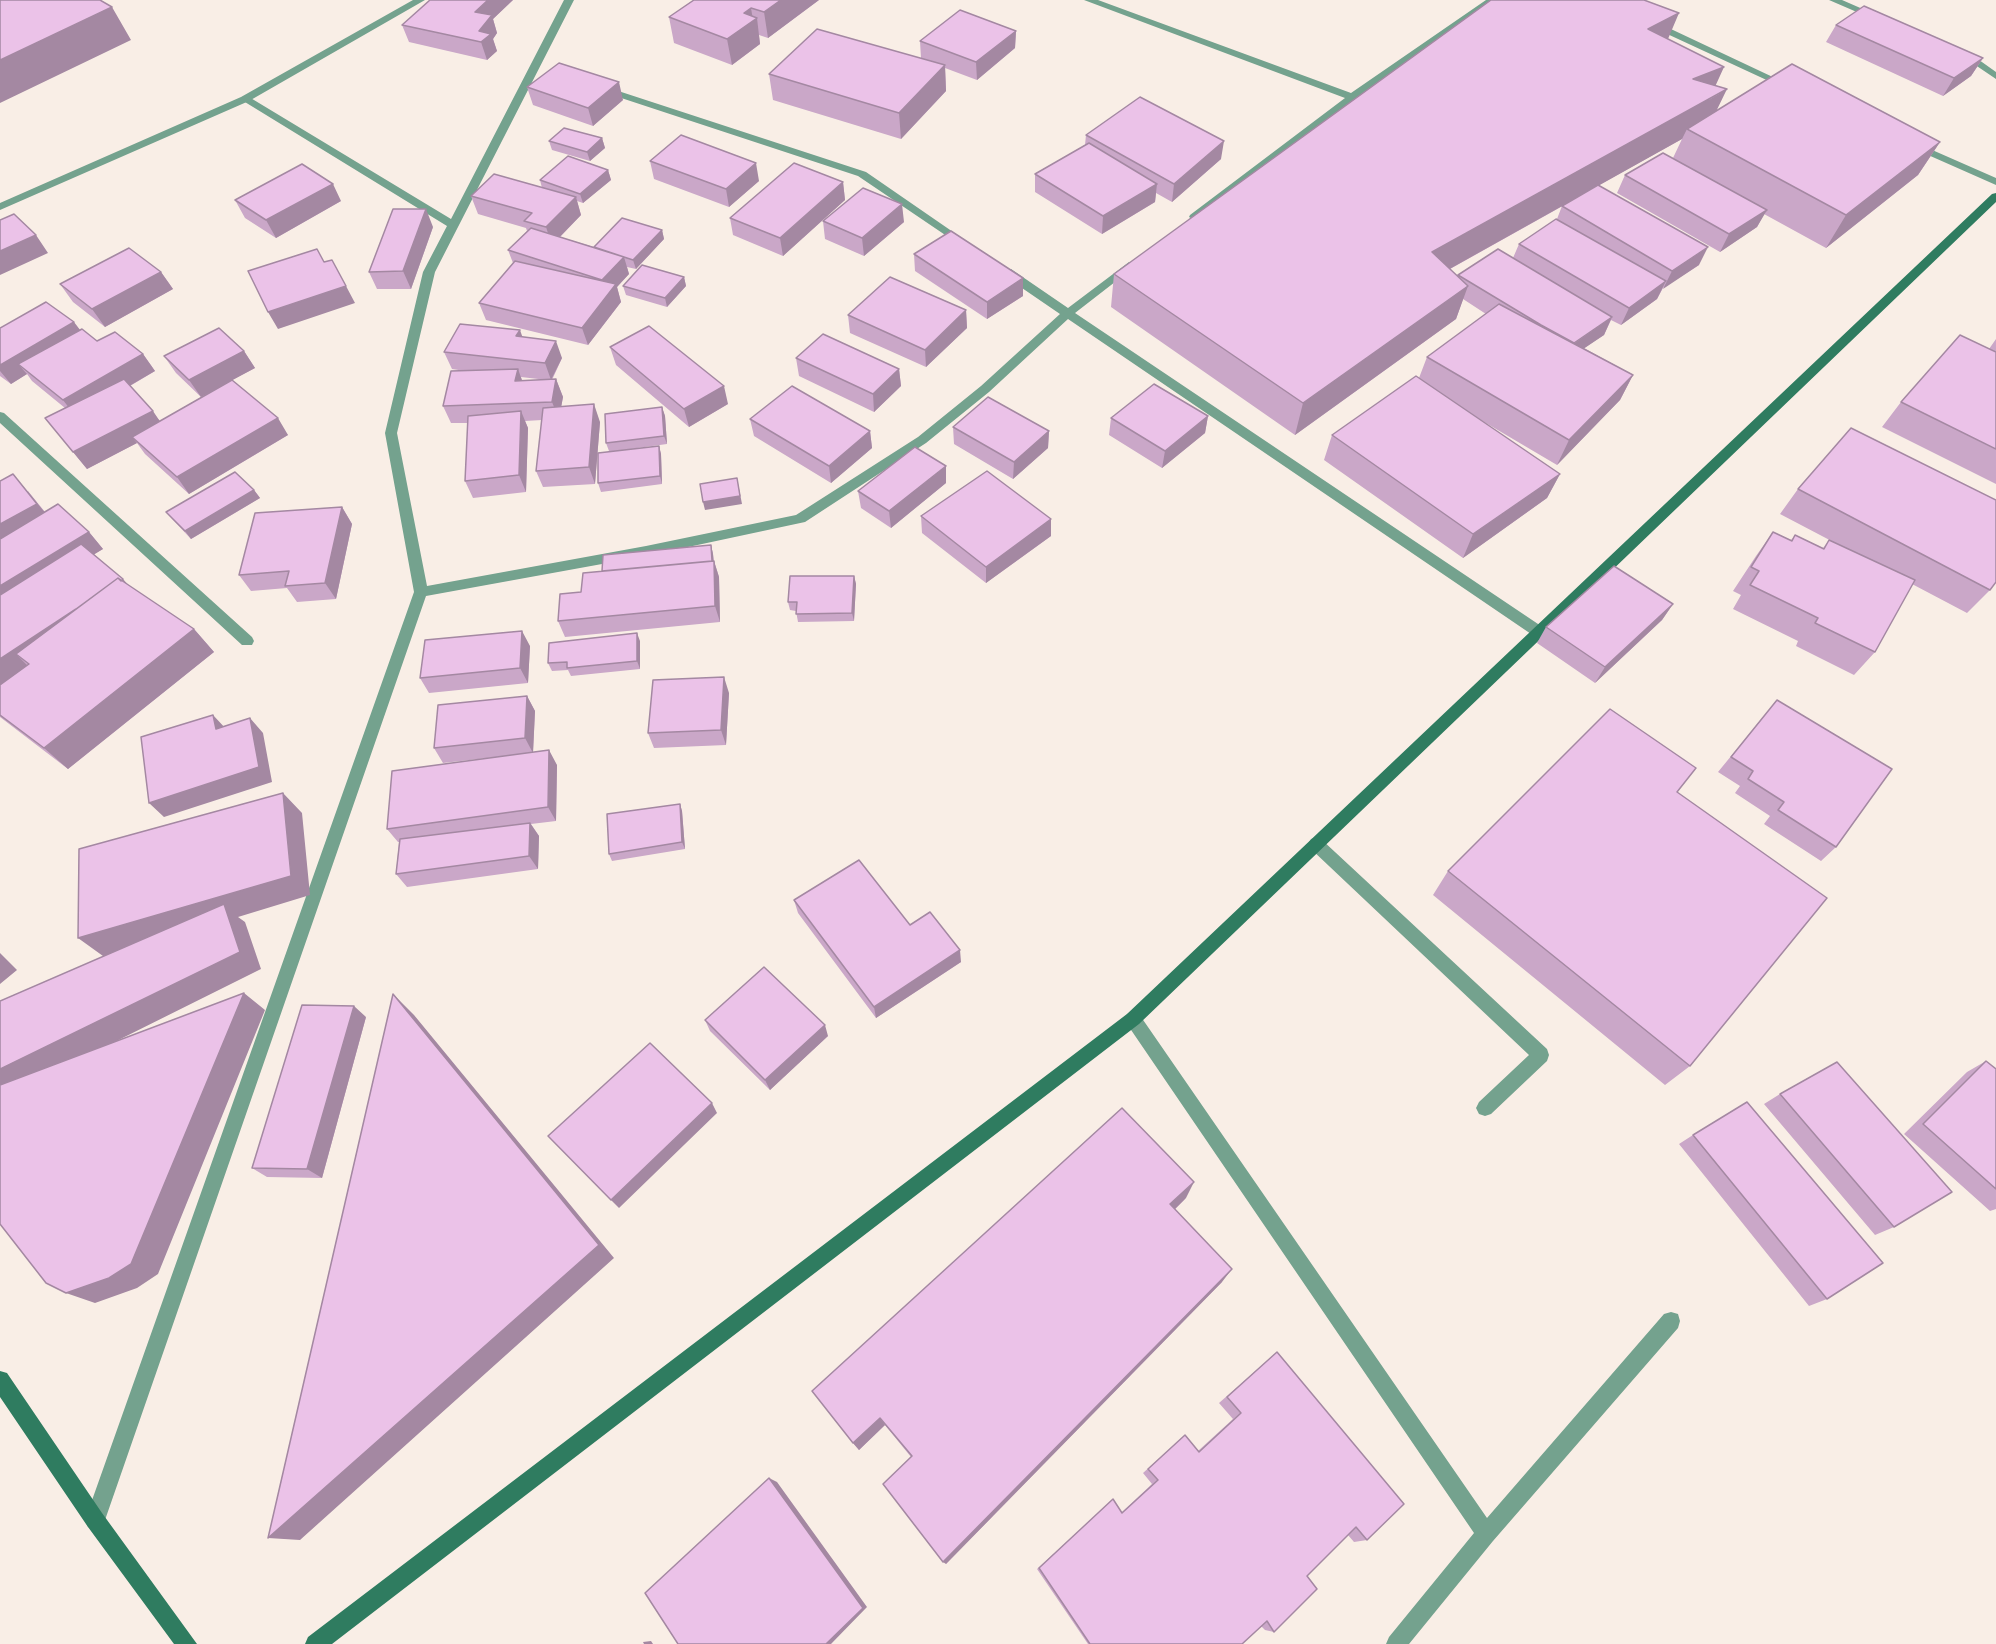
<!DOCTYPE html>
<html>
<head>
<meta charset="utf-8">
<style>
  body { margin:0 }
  canvas { display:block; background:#f9eee6 }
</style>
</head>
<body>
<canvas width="1996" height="1644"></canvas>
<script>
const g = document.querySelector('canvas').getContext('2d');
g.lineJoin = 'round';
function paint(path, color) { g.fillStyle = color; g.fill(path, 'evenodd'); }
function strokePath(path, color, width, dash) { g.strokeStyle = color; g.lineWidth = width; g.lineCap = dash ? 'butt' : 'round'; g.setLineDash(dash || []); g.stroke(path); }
paint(new Path2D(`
  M564,0H574L435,272L397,433L427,586L646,546L796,515L918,437L981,386L1060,314L1003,275V269H1011L1068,308L1129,262L1135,266L1133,268L1075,313L1544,628L1546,632L1544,636H1534L1068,319L989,392L926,443L805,522L646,556L426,596L105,1520L102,1527L95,1530L88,1527L85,1520L414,592L385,433L423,272L447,226L240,99L249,97L451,219Z
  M1084,0H1098L1351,93L1486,0H1497L1356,99L1194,220L1189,217L1190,215L1345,98Z
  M1829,0H1842L1881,17L1873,19Z
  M1650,22H1656L1794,87L1786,89L1650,26Z
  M1959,50H1965L1996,72V79L1959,54Z
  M603,86L866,172L969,243L968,245H960L858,176L600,91L598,89Z
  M1914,142L1996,178V185L1910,147L1909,145Z
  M0,412L4,413L252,637L254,641L252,645H242L0,423Z
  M1316,837L1321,839L1547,1049L1549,1055L1547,1061L1491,1114L1485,1116L1479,1114L1476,1108L1479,1102L1529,1055L1311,849L1308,844L1311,839Z
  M1133,1011L1139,1014L1487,1518L1664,1314L1671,1312L1678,1314L1680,1321L1678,1328L1493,1541L1409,1644H1386L1389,1637L1474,1533L1127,1024L1125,1019L1127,1014Z`), '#74a28e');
paint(new Path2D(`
  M413,0H425L249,101L0,210V203L241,97Z`), '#74a28e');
paint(new Path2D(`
  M1996,193V202L1139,1024L332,1644H305L308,1637L1127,1014L1992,194Z
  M0,1371L7,1373L102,1513L197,1644H174L88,1527L0,1397Z`), '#2f7c60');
paint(new Path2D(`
  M430,0H513L493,19L497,33L493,39L497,51L487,60L409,42L402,25Z
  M694,0H819L768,38L759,35L760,44L732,65L674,43L669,17Z
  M1836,25L1983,58L1971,76L1943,96L1826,42Z
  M1016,31L1015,48L977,80L945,68L946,91L901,139L773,100L769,74L921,58L920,41Z
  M1668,39L1715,86L1717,111L1940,142L1918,175L1826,248L1764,214L1757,227L1720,252L1617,193L1625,175L1673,158L1682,139L1599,185L1699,265L1663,288L1657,299L1621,325L1611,320L1604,335L1584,348L1633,375L1620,400L1557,465L1474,416L1560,474L1547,498L1463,558L1324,460L1332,435L1419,378L1427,357L1486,314L1463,299L1456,319L1295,435L1111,307L1114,274ZM1568,203L1562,206L1557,219L1519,244L1513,258L1458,275V277L1450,269Z
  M527,87L623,100L593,126L533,105Z
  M1086,135L1221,159L1172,202L1156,193L1155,202L1102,234L1035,192V174L1085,145Z
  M602,138L605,148L590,161L552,150L549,141Z
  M650,161L759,181L729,207L654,179Z
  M608,170L611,180L583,203L577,201L581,215L560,237L594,247L662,230L664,239L636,269L627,267L629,274L617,287L621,302L588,345L486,320L479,303L513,263L508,250L527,231L526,228L478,214L471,196L542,188L540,180Z
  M843,182L845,200L783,256L733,235L730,218Z
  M235,200L341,201L276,238L245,218Z
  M823,221L904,222L864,256L825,239Z
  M433,227L411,289H377L369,272Z
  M914,254L1023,278V296L987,319L915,271Z
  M161,272L173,289L105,327L73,302L60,284Z
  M684,277L686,286L667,307L626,295L623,286Z
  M966,310L967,328L926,367L850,333L848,315Z
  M0,328L80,330L97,341L143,354L155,371L130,386L160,421L217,388L201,397L176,373L164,356L244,351L255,368L232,380L288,435L189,494L145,454L137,443L87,469L45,418L65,408L32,381L27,374L11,384L0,376Z
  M522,337L562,358L552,380L556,379L563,397L561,407L600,422L595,484L543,487L536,471L542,420L525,421L528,428L526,492L473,498L465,481L468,423H451L443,406L465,371L452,369L444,352ZM521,377L547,380L522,381Z
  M1996,339V484L1882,427L1901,402L1989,349Z
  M610,347L728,404L689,427L616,365Z
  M796,358L899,369L901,386L874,412L799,376Z
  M662,407L665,416L667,444L630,449L659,446L661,454L662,484L601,492L598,483L609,451L606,443Z
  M1208,416L1205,433L1162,468L1109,435L1111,418Z
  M750,419L870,431L872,448L831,483L754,436Z
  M953,427L1049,431L1048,448L1013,479L954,444Z
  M946,483L891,528L861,508L858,491Z
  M1798,489L1990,590L1967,613L1912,584L1875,652L1854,675L1796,646L1798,641L1733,609L1741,595L1733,591L1756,556L1773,532L1791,540L1795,535L1823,548L1829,540L1841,546L1780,514Z
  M254,490L260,498L191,539L173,520L166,512Z
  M28,491L45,512L89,532L103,549L94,554L128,585L194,629L214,652L68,769L0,717V685Z
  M342,507L352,524L336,599L297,602L287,588L251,591L239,575Z
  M921,516L1051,536L986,583L922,533Z
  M711,545L713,554L714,561L719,577L720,622L565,637L558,621L581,592L602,571Z
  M854,576L856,584L854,621L798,622L796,611L790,610L788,602Z
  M1673,604L1662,620L1595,683L1537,643L1546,627Z
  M640,641V669L571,676L568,670L552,671L548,663Z
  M530,646L528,683L429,693L420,678Z
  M729,693L726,745L654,748L648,733Z
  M527,696L535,711L533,752L557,765L556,821L531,824L539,836L538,869L407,887L396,874L399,842H398L387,829L505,756L443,763L434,748Z
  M1777,700L1836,847L1821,861L1764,824L1770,816L1735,793L1740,786L1718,772Z
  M1677,792L1690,1066L1665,1085L1433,895L1448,871Z
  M680,804L682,811L685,849L612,861L609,854Z
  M794,900L910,925L961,962L876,1018L798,913Z
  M366,1017L322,1178L267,1177L252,1168Z
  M705,1020L828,1036L770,1090L710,1031Z
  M1986,1061L1996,1069V1209L1990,1211L1904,1134L1967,1072Z
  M1780,1094L1894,1227L1875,1235L1764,1104Z
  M1693,1135L1827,1299L1809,1306L1679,1144Z
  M1186,1198L1175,1209L1222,1282L946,1564L911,1457L885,1425L859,1450L853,1443Z
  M1277,1352L1367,1540L1354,1542L1348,1535L1307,1576L1274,1632L1265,1630L1261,1626L1242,1644H1088L1037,1569L1109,1503L1122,1512L1152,1484L1143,1473L1185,1435L1198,1451L1233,1419L1219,1403Z`), '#caa7c8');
paint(new Path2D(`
  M488,0H513L493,19L497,33L493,39L497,51L487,60L481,42L475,12Z
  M781,0H819L768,38L764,12Z
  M112,7L131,40L0,103V60Z
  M751,8L753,20L757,18L760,44L732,65L727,39L744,13Z
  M1679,13L1665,46L1648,29Z
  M1016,31L1015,48L977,80L976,62Z
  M1983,58L1971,76L1943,96L1954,78Z
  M945,65L946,91L901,139L899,113Z
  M1724,67L1709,100L1727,89L1711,122L1687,129L1682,139L1421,285L1432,252L1693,79Z
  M619,82L623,100L593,126L588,108Z
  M602,138L605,148L590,161L587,152Z
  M1224,141L1221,159L1172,202L1174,184Z
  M1940,142L1918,175L1826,248L1846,215Z
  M756,163L759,181L729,207L726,189Z
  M608,170L611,180L583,203L580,194Z
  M843,182L845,200L783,256L780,238Z
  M333,184L341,201L276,238L266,220Z
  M1157,184L1155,202L1102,234L1103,216Z
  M576,197L581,215L552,245L546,227Z
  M902,204L904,222L864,256L862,238Z
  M426,209L433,227L411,289L403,271Z
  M1767,210L1757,227L1720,252L1729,234Z
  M662,230L664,239L636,269L633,260Z
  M36,235L48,253L0,275V251Z
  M1708,247L1699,265L1663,289L1672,271Z
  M624,257L629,274L617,287L621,302L588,345L582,328L607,296L602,280Z
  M161,272L173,289L105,327L92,309Z
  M684,277L686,286L667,307L665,298Z
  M1023,278V296L987,319V302Z
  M1666,281L1657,299L1621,325L1629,308Z
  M346,286L355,303L278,329L268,312Z
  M1468,286L1456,319L1295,435L1303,403Z
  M966,310L967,328L926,367L925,350Z
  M1612,317L1604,335L1564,362L1572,345Z
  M74,322L87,339L18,364L27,374L11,384L0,371V365Z
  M520,330L526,347L516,336Z
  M556,341L562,358L551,380L545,363Z
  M244,351L255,368L201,397L189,380Z
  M143,354L155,371L76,417L63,400Z
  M518,369L524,386L515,381Z
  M899,369L901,386L874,412L873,394Z
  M1633,375L1620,400L1557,465L1569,440Z
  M556,379L563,397L559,419L552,402Z
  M724,386L728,404L689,427L684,409Z
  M594,404L600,422L595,484L589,467Z
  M662,407L665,416L667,444L664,436Z
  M153,411L165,429L132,437L137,443L87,469L73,452Z
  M521,411L528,428L526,492L519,475Z
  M1208,416L1205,433L1162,468L1165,451Z
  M278,418L288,435L189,494L177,477Z
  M870,431L872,448L831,483L829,466Z
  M1049,431L1048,448L1013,479L1014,462Z
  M659,446L661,454L662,484L660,476Z
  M946,466V483L891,528L889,511Z
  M13,474L52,521L0,548V524Z
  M1560,474L1547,498L1463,558L1473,534Z
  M737,478L742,504L705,510L703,502Z
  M254,490L260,498L191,539L185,531Z
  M342,507L352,524L336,599L325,583Z
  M1051,519V536L986,583V567Z
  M89,532L103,549L0,612V586Z
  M711,545L713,554L714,569L712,561Z
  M714,561L719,577L720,622L715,606Z
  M854,576L856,584L854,621L852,613Z
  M123,579L137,595L16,654L28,666L0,685V659Z
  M1673,604L1662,620L1595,683L1605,667Z
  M194,629L214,652L68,769L44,748Z
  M522,631L530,646L528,683L520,668Z
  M637,633L640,641V669L637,661Z
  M724,677L729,693L726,745L721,730Z
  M527,696L535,711L533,753L525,738Z
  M213,715L227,730L216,729Z
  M250,718L263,733L272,782L164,817L149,803Z
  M549,750L557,765L556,821L548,807Z
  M283,793L302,813L310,895L238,917L245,922L261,969L0,1099V1069L103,956L78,938Z
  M680,804L682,811L685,849L682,842Z
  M530,823L539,836L538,869L529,856Z
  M960,950L961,962L876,1018L874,1007Z
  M0,953L17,970L0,984Z
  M244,993L265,1010L158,1274L137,1288L95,1303L66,1293Z
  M393,994L414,1015L614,1258L300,1540L268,1538Z
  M354,1006L366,1017L322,1178L307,1169Z
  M825,1025L828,1036L770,1090L765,1080Z
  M712,1103L717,1113L619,1208L611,1200Z
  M1194,1182L1186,1198L1164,1220L1170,1204Z
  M1232,1269L1222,1282L946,1564L943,1562Z
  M880,1418L885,1425L859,1450L853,1443Z
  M769,1478L777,1482L867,1607L831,1644H826Z
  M651,1641L653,1644H644L643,1642Z`), '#a488a2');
const building = new Path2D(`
  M0,0H100L112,7L0,60Z
  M430,0H488L475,12L492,15L479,31L491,34L481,42L402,25Z
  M694,0H781L764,12L751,8L744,13L757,18L727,39L669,17Z
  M1491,0H1644L1679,13L1648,29L1724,67L1693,79L1727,89L1432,252L1468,286L1303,403L1114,274Z
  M1864,6L1983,58L1954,78L1836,25Z
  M960,10L1016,31L976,62L920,41Z
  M817,29L945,65L899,113L769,74Z
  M559,63L619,82L588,108L527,87Z
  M1792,64L1940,142L1846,215L1687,129Z
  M1140,97L1224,141L1174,184L1086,135Z
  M564,128L602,138L587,152L549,141Z
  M681,135L756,163L726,189L650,161Z
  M1089,143L1157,184L1103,216L1035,174Z
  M1663,153L1767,210L1729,234L1625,175Z
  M568,156L608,170L580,194L540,180Z
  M794,163L843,182L780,238L730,218Z
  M302,164L333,184L266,220L235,200Z
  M494,174L576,197L546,227L524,221L532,213L471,196Z
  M1598,185L1708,247L1672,271L1562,206Z
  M863,188L902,204L862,238L823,221Z
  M393,209H426L403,271L369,272Z
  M14,214L36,235L0,251V220Z
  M622,218L662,230L633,260L594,247Z
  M1556,219L1666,281L1629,308L1519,244Z
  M531,228L624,257L602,280L508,250Z
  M951,231L1023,278L987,302L914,254Z
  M129,248L161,272L92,309L60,284Z
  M317,249L324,262L332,260L346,286L268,312L248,271Z
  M1498,249L1612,317L1574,343L1541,325L1458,275Z
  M515,261L616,284L582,328L479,303Z
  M642,265L684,277L665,298L623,286Z
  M890,277L966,310L925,350L848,315Z
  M46,302L74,322L0,365V328Z
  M1499,304L1633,375L1569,440L1427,357Z
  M460,324L520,330L516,336L556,341L545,363L444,352Z
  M649,326L724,386L684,409L610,347Z
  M219,328L244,351L189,380L164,356Z
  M82,329L97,341L115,332L143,354L63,400L18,364Z
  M823,334L899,369L873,394L796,358Z
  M1960,335L1996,352V449L1901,402Z
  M518,369L515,381L556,379L552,402L443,406L451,371Z
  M1416,376L1560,474L1473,534L1332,435Z
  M124,379L153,411L73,452L45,418Z
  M232,380L278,418L177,477L132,437Z
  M1154,384L1208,416L1165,451L1111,418Z
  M792,386L870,431L829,466L750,419Z
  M988,397L1049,431L1014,462L953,427Z
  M594,404L589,467L536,471L543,408Z
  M662,407L664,436L606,443L605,414Z
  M521,411L519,475L465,481L468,416Z
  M1851,428L1996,500V582L1990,590L1798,489Z
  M659,446L660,476L598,483V453Z
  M915,447L946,466L889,511L858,491Z
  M987,471L1051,519L986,567L921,516Z
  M235,472L254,490L185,531L166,512Z
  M13,474L37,504L0,524V481Z
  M737,478L740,496L703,502L700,484Z
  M58,504L89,532L0,586V539Z
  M342,507L325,583L285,586L289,571L239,575L255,513Z
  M1773,532L1792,541L1795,535L1824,549L1829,540L1915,580L1875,652L1815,623L1818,618L1750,585L1759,571L1751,567Z
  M81,544L123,579L121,581L118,578L76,609L0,659V595Z
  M711,545L712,561L602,571L603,555Z
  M714,561L715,606L558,621L560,594L581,592L583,573Z
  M1614,566L1673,604L1605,667L1546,627Z
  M790,576H854L852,613L796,614L797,602H788Z
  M118,578L194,629L44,748L0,715V685L29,664L16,654Z
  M522,631L520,668L420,678L425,640Z
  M637,633V661L567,668V662L548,663L549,643Z
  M724,677L721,730L648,733L653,680Z
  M527,696L525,738L434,748L438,705Z
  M1777,700L1892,769L1836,847L1778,810L1784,802L1748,779L1753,771L1731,757Z
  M1610,709L1696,768L1677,792L1827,898L1690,1066L1448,871Z
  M213,715L216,729L250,718L259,767L149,803L141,737Z
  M549,750L548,807L387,829L392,771Z
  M283,793L291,876L78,938L79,849Z
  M680,804L682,842L609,854L607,814Z
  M530,823L529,856L396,874L400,839Z
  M859,860L910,925L930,912L960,950L874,1007L794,900Z
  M224,904L240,952L0,1069V1001Z
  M764,967L825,1025L765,1080L705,1020Z
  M244,993L131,1264L109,1278L66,1293L46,1283L0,1224V1085Z
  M393,994L599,1245L268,1538Z
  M302,1005L354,1006L307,1169L252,1168Z
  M650,1043L712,1103L611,1200L548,1136Z
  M1986,1061L1996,1069V1189L1923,1124Z
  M1837,1062L1952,1192L1894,1227L1780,1094Z
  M1747,1102L1883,1263L1827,1299L1693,1135Z
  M1122,1108L1194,1182L1170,1204L1232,1269L943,1562L883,1484L912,1456L880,1418L853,1443L812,1391Z
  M1277,1352L1404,1504L1367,1540L1356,1527L1307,1576L1317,1589L1274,1632L1267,1621L1242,1644H1090L1039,1568L1113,1499L1122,1513L1158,1480L1148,1469L1185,1435L1199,1452L1241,1413L1227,1397Z
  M769,1478L863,1608L826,1644H678L645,1593Z`);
paint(building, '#ebc2e8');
strokePath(building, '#a488a2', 1.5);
</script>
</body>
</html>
